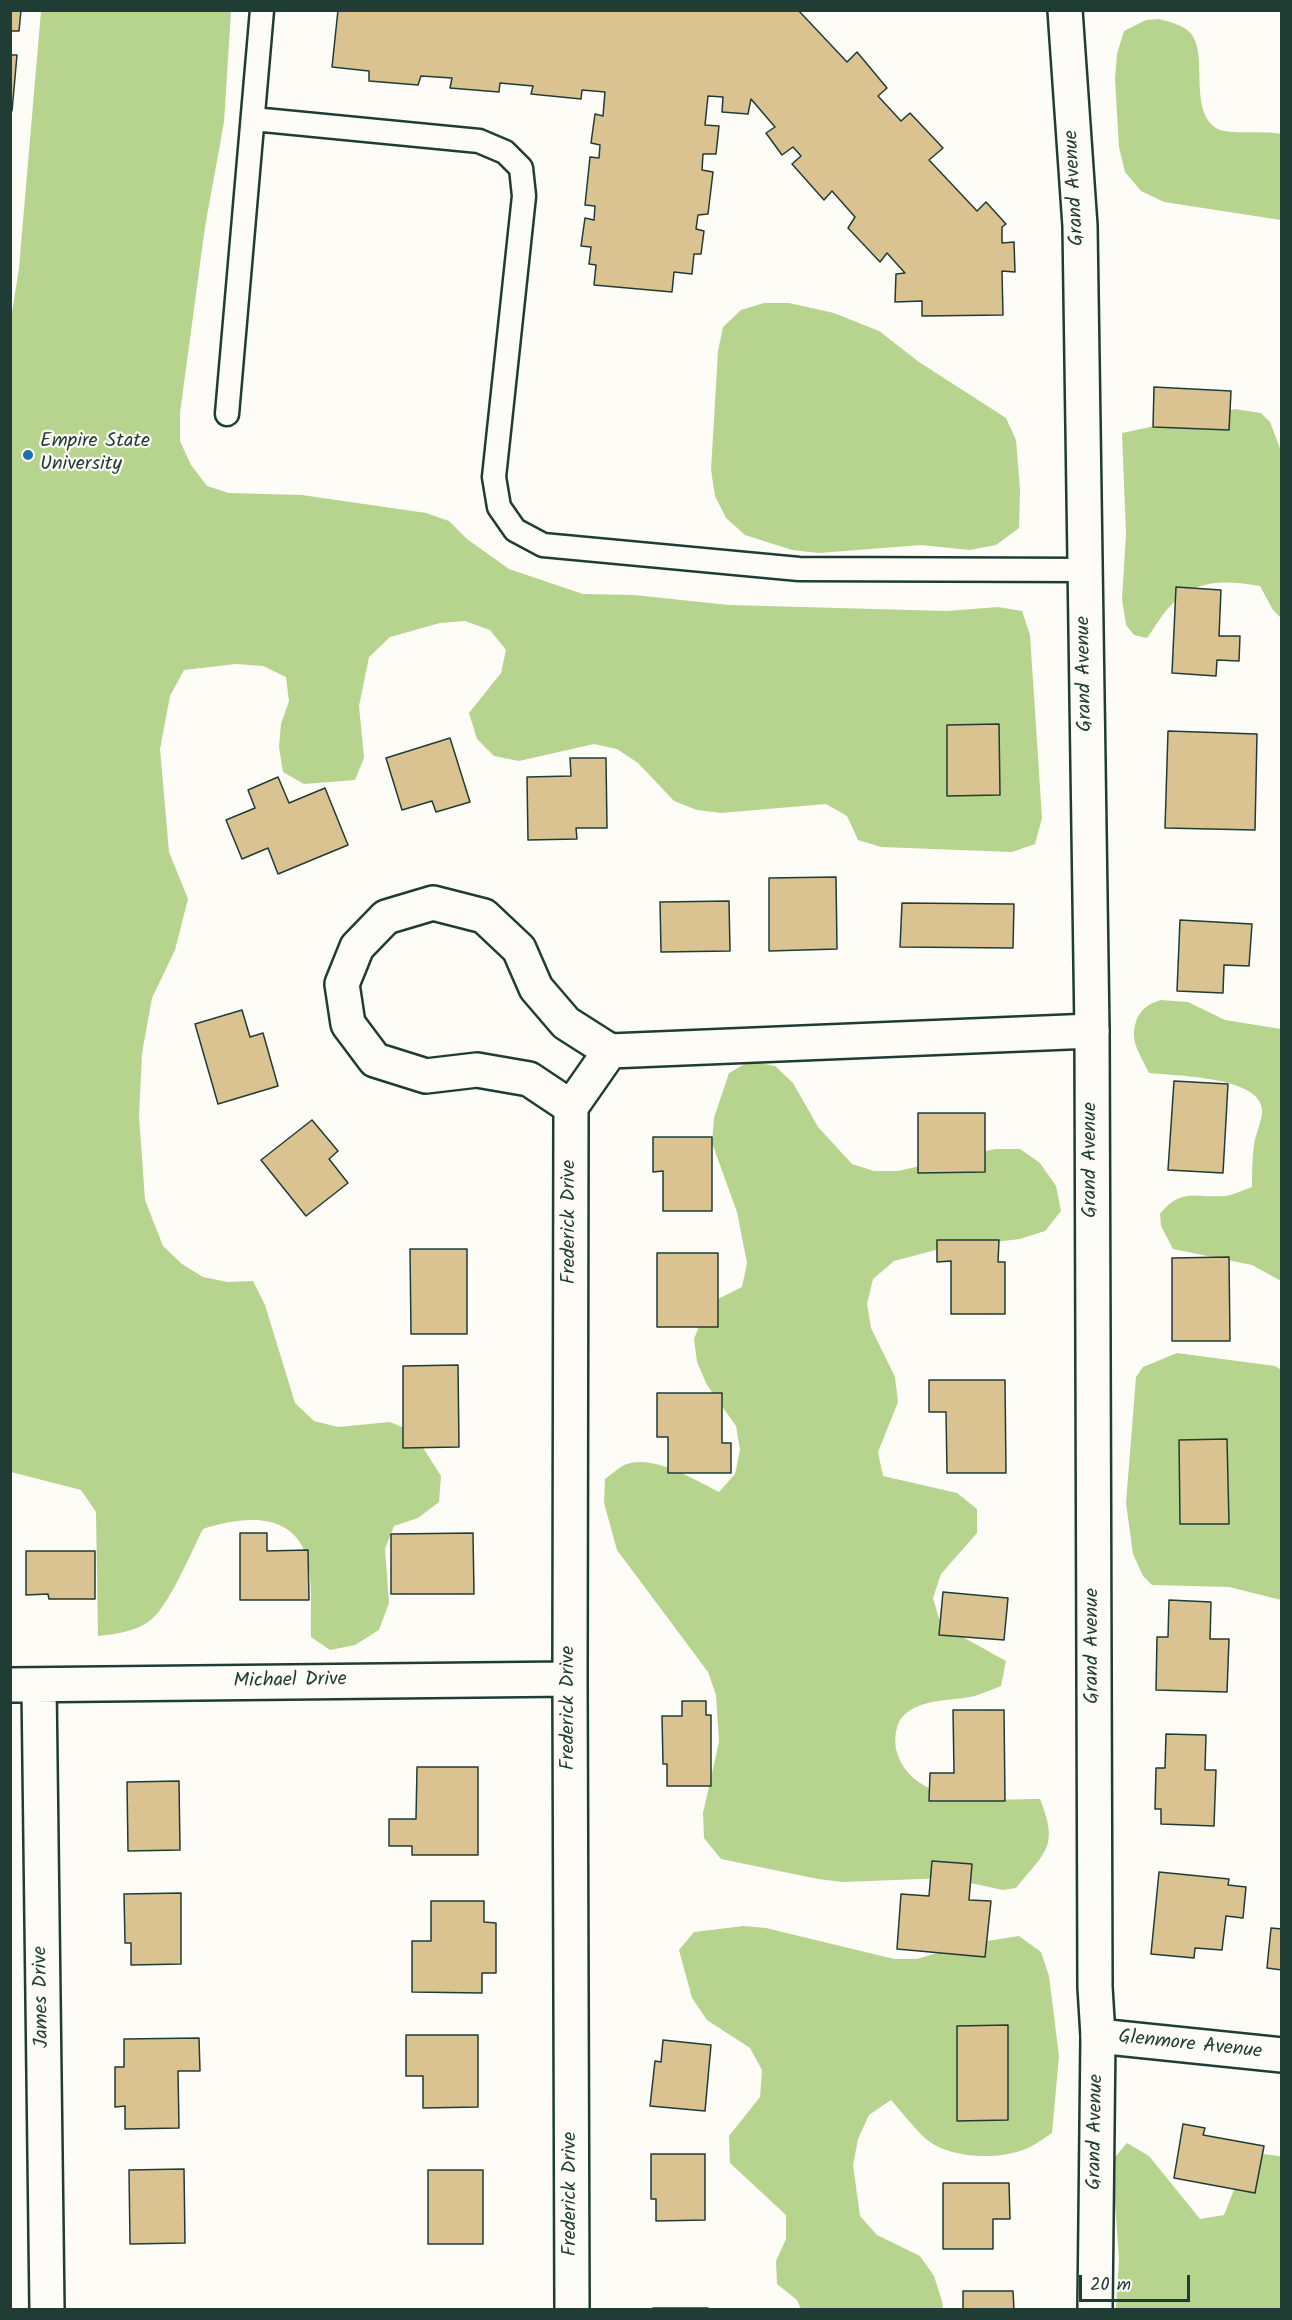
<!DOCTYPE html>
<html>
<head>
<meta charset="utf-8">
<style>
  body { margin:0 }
  #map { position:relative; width:1292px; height:2320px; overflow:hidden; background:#fdfcf7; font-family:Kalam,sans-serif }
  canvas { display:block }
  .frame { position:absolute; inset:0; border:12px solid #1f3d34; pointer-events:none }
  .scale { position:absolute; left:1079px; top:2275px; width:111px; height:27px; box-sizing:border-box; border:3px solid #1f3d34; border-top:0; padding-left:8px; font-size:18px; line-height:21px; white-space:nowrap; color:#1f3d34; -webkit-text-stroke:4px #fdfcf7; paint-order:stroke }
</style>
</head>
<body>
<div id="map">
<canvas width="1292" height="2320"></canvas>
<div class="frame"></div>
<div class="scale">20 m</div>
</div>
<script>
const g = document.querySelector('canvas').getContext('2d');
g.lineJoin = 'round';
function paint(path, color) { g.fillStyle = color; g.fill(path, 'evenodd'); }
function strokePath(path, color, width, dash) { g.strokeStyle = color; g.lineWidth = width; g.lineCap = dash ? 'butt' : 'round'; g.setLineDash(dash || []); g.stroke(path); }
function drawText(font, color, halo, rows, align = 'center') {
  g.font = font + ' Kalam,sans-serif'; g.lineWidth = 4.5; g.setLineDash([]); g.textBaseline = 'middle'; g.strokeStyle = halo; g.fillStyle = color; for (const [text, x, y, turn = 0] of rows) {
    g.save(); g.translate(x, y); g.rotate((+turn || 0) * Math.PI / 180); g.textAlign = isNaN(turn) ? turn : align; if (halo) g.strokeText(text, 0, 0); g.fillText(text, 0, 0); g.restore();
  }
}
paint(new Path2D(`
  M41,11H231L224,122L205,227L180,413V441L191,465L207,486L229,493L302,495L426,513L449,521L467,539L509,569L583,594L634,595L729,605L947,611L998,607L1022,611L1030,635L1042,818L1035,844L1012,852L881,847L858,840L847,816L826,804L721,813L697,810L674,801L638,763L617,749L594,744L519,761L494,756L477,739L469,713L501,673L506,650L490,630L465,621L440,623L390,637L369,657L359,706L364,758L355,780L304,784L283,772L279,747L281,724L289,701L286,677L263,666L236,664L184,670L170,696L160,749L169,852L188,899L175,950L152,998L142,1053L139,1116L145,1200L163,1246L182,1264L203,1277L228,1282L253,1281L265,1305L295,1403L314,1421L338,1427L390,1422L413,1432L441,1476L439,1502L418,1518L394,1526L385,1549L389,1603L379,1630L355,1645L330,1650L311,1637C310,1613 313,1586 308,1563C297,1510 243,1516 203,1529C192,1550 167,1611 148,1622C133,1632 116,1634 98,1636L96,1512L81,1490L11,1472L10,325L19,268Z
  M1159,19C1170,22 1185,25 1192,35C1208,57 1188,113 1218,129C1228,135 1265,130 1281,134V220L1164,202L1141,191L1125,172L1119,147L1115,79L1117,54L1124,31L1146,20Z
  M764,303H789L834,313L879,331L919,362L1006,418L1016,440L1020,490L1019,528L996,545L970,550L921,545L819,553L792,550L745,535L726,518L715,496L711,470L718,351L723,327L741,310Z
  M1235,409L1261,413L1270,422L1281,451V618L1273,610L1260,586C1228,580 1195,579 1172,604C1162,614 1155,627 1147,638L1134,635L1126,625L1122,599L1126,534L1122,433Z
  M1161,1000L1188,1002L1225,1020L1281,1029V1281L1252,1265L1173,1249L1161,1226L1160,1214C1181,1187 1197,1198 1225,1196C1234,1195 1243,1190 1252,1187C1252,1173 1252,1159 1254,1145C1255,1134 1263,1120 1262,1109C1259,1076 1174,1076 1149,1073C1144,1062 1134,1047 1134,1036C1134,1016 1143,1005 1161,1000Z
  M750,1061L775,1066L793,1083L818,1127L852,1164L874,1171H898L995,1149H1020L1040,1163L1056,1186L1061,1211L1045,1231L1020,1239L943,1248L894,1261L873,1279L867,1304L871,1328L895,1377L898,1402L878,1452L883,1476L957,1493L977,1509V1533L941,1574L933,1598L941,1625L1006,1661L1001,1686C993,1689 984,1693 975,1696C953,1701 923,1698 904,1715C896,1722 894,1738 896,1749C911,1808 993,1799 1040,1799C1059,1847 1046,1851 1016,1888L1003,1890L947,1878L843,1882L818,1879L721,1859L704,1838L703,1813L719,1742L716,1695L708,1672L617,1550L604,1503L605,1479C611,1475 618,1468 624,1465C652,1453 695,1480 719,1492L735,1474L740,1450L736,1426L707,1385L697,1362L694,1339L703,1316L718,1299L742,1287L747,1263L737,1212L712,1143L714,1118L729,1073Z
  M1177,1353L1275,1366L1281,1370V1600L1229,1587L1152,1585L1143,1576L1133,1554L1126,1503L1136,1377L1143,1367Z
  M744,1926L766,1928L894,1959H917L968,1944L1019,1936L1041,1952L1049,1976L1059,2056L1052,2133C1046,2137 1039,2142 1032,2146C1005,2161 949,2160 925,2138C913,2127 902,2112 891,2100L869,2115L858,2139L853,2165L860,2216L877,2235L920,2256L934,2276L942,2301L943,2309H801L797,2300L777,2284L776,2261L786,2239V2215L730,2163L729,2136L760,2097L762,2070L750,2048L707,2020L692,1998L679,1950L694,1932Z
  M1127,2143L1149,2156L1200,2219L1224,2215L1241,2172L1256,2153L1279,2156L1282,2159L1281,2309H1116L1119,2259L1112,2161Z`), '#b6d48d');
const building = new Path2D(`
  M10,10H21L19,31H11L10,39Z
  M338,10H798L847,62L857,52L887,88L878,96L901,121L910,113L943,148L929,160L977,211L986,202L1006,224L1002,227V243L1014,242L1015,272L1002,271L1003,315L922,316V301L895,302L896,274L905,273L887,253L880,262L848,228L855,217L832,191L824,200L792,164L801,156L793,147L782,155L766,133L775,127L751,99L748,114L722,112L723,97L708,96L705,125L719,126L716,154H703L702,170L713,172L708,214L698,215L696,229L704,231L701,254H694L692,274L674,272L672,292L594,285L596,265L589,264L591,247L581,246L585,218L594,220L595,206L585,205L590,157L599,158L600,145L591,143L595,114L603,116L605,92L582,90L581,99L531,94L533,86L500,83L499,92L450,88L452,78L421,76L418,85L369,81V71L332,67Z
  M10,55H17L12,111H10Z
  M1154,387L1231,391L1229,430L1153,427Z
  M1176,587L1221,590L1219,636H1240L1239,661L1217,660L1216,676L1172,673Z
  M999,724L1000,795L947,796V725Z
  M1168,731L1257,734L1255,830L1165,828Z
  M450,738L470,802L436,812L432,801L402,810L386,758Z
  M570,758H606L607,828H576L577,839L528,840L527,777L571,776Z
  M278,777L289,803L325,788L348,845L278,874L268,848L242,859L226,820L255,808L248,790Z
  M836,877L837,949L769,951V878Z
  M729,901L730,951L661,952L660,902Z
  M902,903L1014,904L1013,948L900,947Z
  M1180,920L1252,924L1249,966L1224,965L1223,993L1177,991Z
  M242,1010L250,1037L263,1033L278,1086L218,1104L195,1024Z
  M1174,1081L1228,1084L1223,1173L1168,1170Z
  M918,1113H985V1172L918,1173Z
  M312,1120L338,1151L329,1159L348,1183L306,1216L261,1160Z
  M653,1137H712V1211H663V1171L653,1172Z
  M937,1240H999L998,1262H1005V1314H951V1261L937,1262Z
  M410,1249H467V1334H411Z
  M657,1253H718V1327H657Z
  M1229,1257L1230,1341H1172V1258Z
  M458,1365L459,1447L403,1448V1366Z
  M929,1380H1005L1006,1473H947L946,1412H929Z
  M657,1393H722V1443H731V1473H668V1437H657Z
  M1227,1439L1229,1524H1180L1179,1440Z
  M240,1533H267V1551L308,1550L309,1600H240Z
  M473,1533L474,1594H391V1534Z
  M26,1551H95V1599H49L48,1594L26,1595Z
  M943,1592L1008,1598L1004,1640L939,1635Z
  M1169,1600L1211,1602L1210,1639H1229L1227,1692L1156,1690L1157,1637H1168Z
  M682,1701H706V1715H711V1786H667V1764H663L662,1716H682Z
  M953,1710H1004L1005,1801H929L930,1773H954Z
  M1166,1734L1206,1735L1205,1770H1216L1214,1826L1161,1824V1809H1155L1156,1768H1165Z
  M417,1767H478V1855H412V1846H389V1819H416Z
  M179,1781L180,1850L128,1851L127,1782Z
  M932,1861L972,1864L969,1900L991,1901L985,1957L897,1949L901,1894L929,1896Z
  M1159,1872L1229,1879L1228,1885L1246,1887L1243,1918L1226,1916L1222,1950L1195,1948L1194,1958L1151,1954Z
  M181,1893V1964L131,1965V1943H125L124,1894Z
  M431,1901H484V1922L496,1923V1973H482V1993L412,1992V1941H431Z
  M1271,1928L1282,1929V1970L1267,1968Z
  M1008,2025V2120L957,2121V2026Z
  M406,2035H478V2107L423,2108V2076H406Z
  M199,2038L200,2071H178L179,2128L125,2129V2106L115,2107V2067H124V2039Z
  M663,2040L711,2045L705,2111L650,2106L655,2061L661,2062Z
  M1183,2124L1205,2128L1203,2135L1264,2146L1255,2193L1174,2178Z
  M651,2154H705V2220L656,2221V2199H651Z
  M184,2169L185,2243L130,2244L129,2170Z
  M428,2170H483V2244H428Z
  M943,2183H1009L1010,2219H993V2249H943Z
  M963,2291H1013L1014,2310H963Z
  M653,2308H708V2310H653Z`);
paint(building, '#dac391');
strokePath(building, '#1f3d34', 1.5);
const service = new Path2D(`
  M253,119L479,141L505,152L521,168L524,196L494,477L499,507L515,530L543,545L799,569L1085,570
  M227,414L262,10`);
const minor = new Path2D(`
  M571,1107L529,1079L477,1070L426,1076L375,1060L348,1024L342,984L357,947L386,917L433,903L484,916L519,949L536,988L566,1023L610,1051
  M10,1685L570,1679
  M39,1685L47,2310
  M1098,2036L1282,2055
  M572,2310L570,1679L571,1107L610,1051L1092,1031`);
const tertiary = new Path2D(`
  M1065,10L1080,226L1092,1031L1095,1987L1098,2036L1095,2310`);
strokePath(service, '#1f3d34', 27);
strokePath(minor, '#1f3d34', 38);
strokePath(tertiary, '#1f3d34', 38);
strokePath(service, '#fdfcf7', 22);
strokePath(minor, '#fdfcf7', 33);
strokePath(tertiary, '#fdfcf7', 33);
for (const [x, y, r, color] of [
  [28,455,6,"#1f6fb2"]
]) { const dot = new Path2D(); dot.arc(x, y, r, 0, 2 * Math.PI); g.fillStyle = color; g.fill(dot); strokePath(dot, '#fdfcf7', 2); }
drawText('20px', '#1f3d34', '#fdfcf7', [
  ["Grand Avenue",1076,188,-93],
  ["Grand Avenue",1086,674,-91],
  ["Grand Avenue",1092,1160,-90],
  ["Frederick Drive",571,1222,-90],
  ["Grand Avenue",1094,1646,-90],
  ["Michael Drive",290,1682,-1],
  ["Frederick Drive",570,1708,-90],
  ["James Drive",43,1997,-91],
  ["Glenmore Avenue",1190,2046,6],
  ["Grand Avenue",1097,2132,-89],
  ["Frederick Drive",572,2194,-90]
]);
drawText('20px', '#1f3d34', '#fdfcf7', [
  ["Empire State",40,443],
  ["University",40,466]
], 'left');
</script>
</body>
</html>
